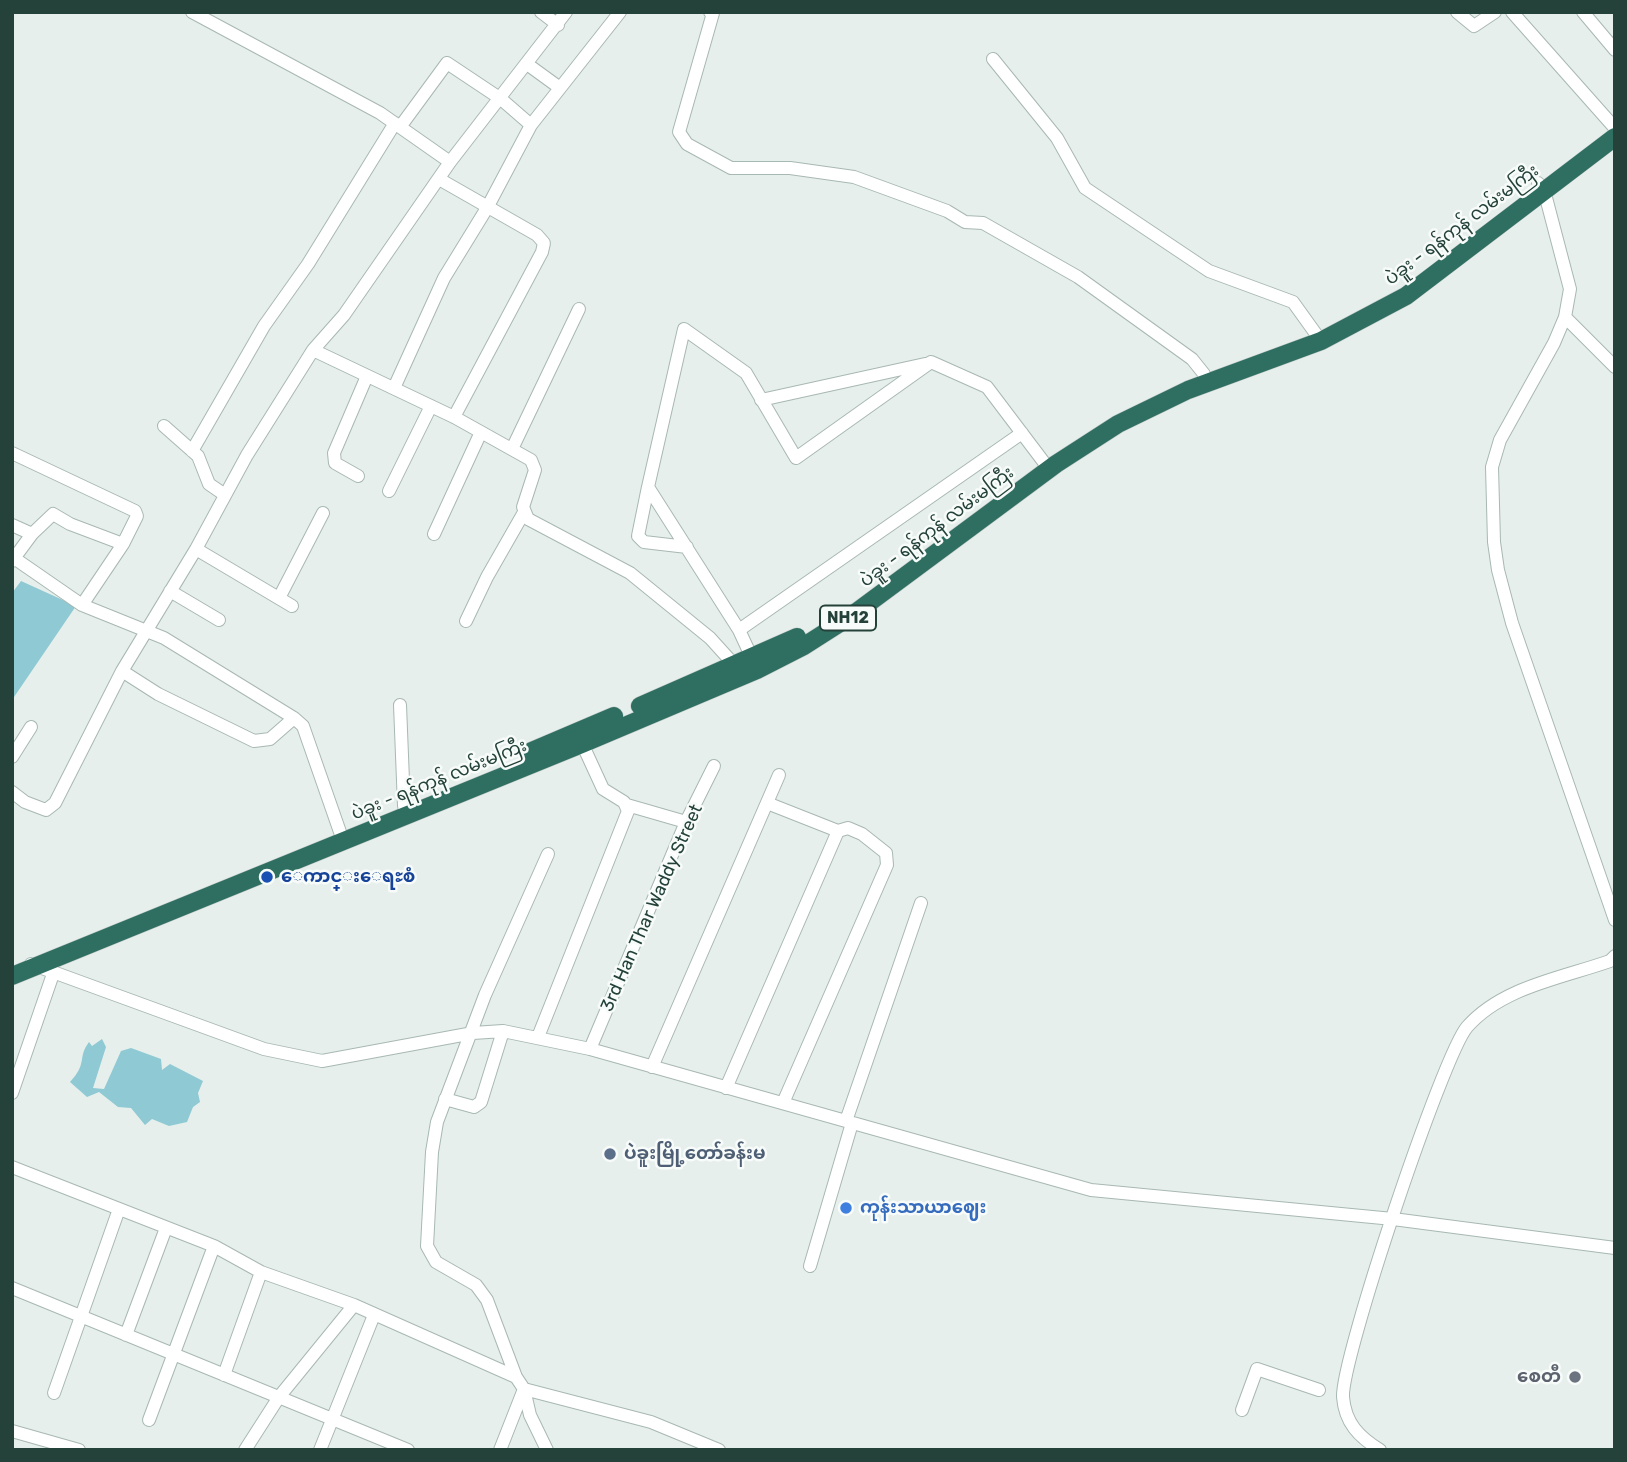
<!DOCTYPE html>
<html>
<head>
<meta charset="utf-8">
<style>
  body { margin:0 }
  #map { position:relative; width:1627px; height:1462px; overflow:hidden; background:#e6efeb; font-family:Rubik,sans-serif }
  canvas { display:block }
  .frame { position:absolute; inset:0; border:14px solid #24423a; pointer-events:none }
</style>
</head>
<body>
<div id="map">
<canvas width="1627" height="1462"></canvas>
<div class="frame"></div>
</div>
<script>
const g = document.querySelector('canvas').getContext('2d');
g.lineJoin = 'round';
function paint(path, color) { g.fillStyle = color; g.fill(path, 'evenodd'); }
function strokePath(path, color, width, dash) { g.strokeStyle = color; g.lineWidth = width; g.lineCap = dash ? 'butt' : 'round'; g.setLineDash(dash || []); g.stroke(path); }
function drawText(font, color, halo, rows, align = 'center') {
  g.font = font + ' Rubik,"Noto Sans Myanmar",sans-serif'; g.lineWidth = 5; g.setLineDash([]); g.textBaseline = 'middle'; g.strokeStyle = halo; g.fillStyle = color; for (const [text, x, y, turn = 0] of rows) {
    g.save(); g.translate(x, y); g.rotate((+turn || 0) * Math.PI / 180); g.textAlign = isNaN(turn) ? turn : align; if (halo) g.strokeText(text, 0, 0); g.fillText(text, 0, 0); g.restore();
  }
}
paint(new Path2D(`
  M21,581L76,606L12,700V593Z
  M102,1039L106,1047L93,1088L104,1089L121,1051L131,1048L161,1059L162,1070L170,1064L203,1081L198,1093L200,1102L193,1107L187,1122L169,1126L152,1119L145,1125L131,1108L118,1107L99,1092L87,1097L70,1082C88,1063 77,1058 89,1042L92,1046Z`), '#8ec9d4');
const minor = new Path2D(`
  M192,12L380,113L450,162
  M541,12L558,25
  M710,12L713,13L679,132L687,144L731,168H790L854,177L947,211L965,222L983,223L1078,277L1192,359L1204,374
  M1457,12L1474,26L1495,12
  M1512,12L1614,127
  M1583,12L1615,50
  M993,59L1057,138L1085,188L1209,271L1293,302L1321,341
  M527,64L560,88
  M400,127L447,63L501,99L531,125
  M439,179L537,235L544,243L542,252L454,417
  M1538,183L1544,190L1570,289L1565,317L1554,343L1500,440L1492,467L1494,542L1498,570L1512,623L1615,920
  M1565,317L1615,367
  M313,350L454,417L531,460L535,470L523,507L528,519L630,573L710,638L739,670
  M394,388L444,278L487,208L531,125L620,12
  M761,400L925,364
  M164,426L198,456L209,484L225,495
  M512,449L579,309
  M192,451L264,326L308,264L395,123
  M12,453L135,511L137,516L123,544
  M358,476L335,463L334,453L367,376
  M648,487L638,536L644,542L687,547
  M389,491L431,406
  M12,525L32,534L12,561
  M32,534L53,514L70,524L123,544L82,605
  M434,534L481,432
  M196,549L292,606
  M14,558L82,605L164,638L294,718L303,726L340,832
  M170,591L219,620
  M279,598L323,513
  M466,621L487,577L523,514
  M739,630L1022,433
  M752,658L739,630L648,487L684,329L746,373L796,458L931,362L987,387L1049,469
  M122,671L158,694L254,741L270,739L294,718
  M400,705L404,806
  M12,757L31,727
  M12,792L25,802L46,810L55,803L122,671L196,549L247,455L313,350L344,315L450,162L566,12
  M767,803L838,831
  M627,805L686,822
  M31,964L264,1049L322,1061L473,1033L503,1031L590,1049L1091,1190L1393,1219L1615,1248
  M538,1037L628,811L624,802L603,789L580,739
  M590,1049L686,822L714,766
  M652,1067L779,775
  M726,1088L838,831L848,828L862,834L886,853L887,865L783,1103
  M12,1093L53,974
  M445,1099L474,1107L481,1102L503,1031
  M846,1121L921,903
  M12,1167L214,1246L261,1272L354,1305L516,1377
  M810,1266L852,1123
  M12,1288L408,1450
  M126,1335L166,1228
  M224,1375L261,1272
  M54,1393L119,1209
  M1242,1410L1257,1369L1319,1390
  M149,1420L214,1246
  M12,1431L79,1450
  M245,1450L279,1397L354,1305
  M320,1450L374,1315
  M500,1450L524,1389L651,1422L719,1450
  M547,1450L530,1415L524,1389L516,1377L487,1300L476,1285L436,1262L427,1246L432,1152L437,1122L485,995L548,854
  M1380,1450C1359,1437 1345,1423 1343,1397C1341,1359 1443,1055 1467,1027C1502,987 1562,978 1610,961L1615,956`);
const highway = new Path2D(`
  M640,706L797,637
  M527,753L614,716
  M12,976L582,744L757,670L804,646L851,616L1056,464L1118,424L1188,390L1321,341L1406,296L1615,137`);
strokePath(minor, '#a8b8b2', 14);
strokePath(highway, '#c2cac8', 19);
strokePath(minor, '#fff', 12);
strokePath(highway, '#2f6f62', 18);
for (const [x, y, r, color] of [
  [267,877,7,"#1a4fb4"],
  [610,1154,7,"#5c6f8a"],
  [846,1208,7,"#3f7fe0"],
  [1575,1377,7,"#6b7280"]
]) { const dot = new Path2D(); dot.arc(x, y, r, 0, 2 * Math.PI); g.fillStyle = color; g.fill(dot); strokePath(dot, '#f7fbf9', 2.5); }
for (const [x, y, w] of [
  [848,618,56]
]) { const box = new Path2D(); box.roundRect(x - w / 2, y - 12.5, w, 25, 5); g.fillStyle = '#f7fbf9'; g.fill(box); strokePath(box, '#24423a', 2); }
drawText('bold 16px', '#24423a', null, [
  ["NH12",848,618]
]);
drawText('18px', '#24423a', '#f7fbf9', [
  ["ပဲခူး - ရန်ကုန် လမ်းမကြီး",1462,225,-37],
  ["ပဲခူး - ရန်ကုန် လမ်းမကြီး",937,527,-37],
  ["ပဲခူး - ရန်ကုန် လမ်းမကြီး",439,780,-22],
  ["3rd Han Thar Waddy Street",652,908,-66]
]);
drawText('bold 18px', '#164399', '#f7fbf9', [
  ["ေကာင္းေရႊစံ",281,877]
], 'left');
drawText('bold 18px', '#4e5e75', '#f7fbf9', [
  ["ပဲခူးမြို့တော်ခန်းမ",624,1154]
], 'left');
drawText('bold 18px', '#366cbe', '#f7fbf9', [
  ["ကုန်းသာယာဈေး",860,1208]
], 'left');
drawText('bold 18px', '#5b616d', '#f7fbf9', [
  ["စေတီ",1561,1377]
], 'right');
</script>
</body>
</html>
